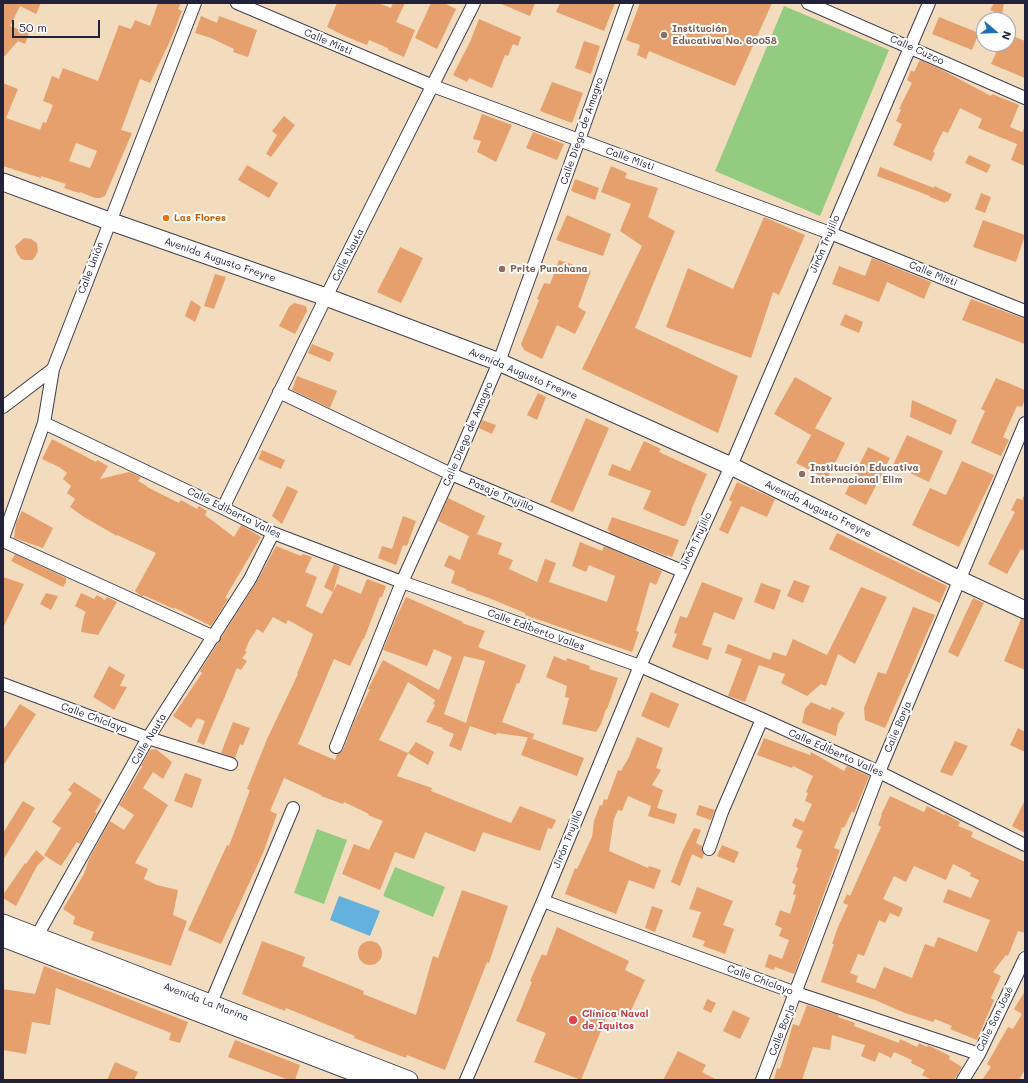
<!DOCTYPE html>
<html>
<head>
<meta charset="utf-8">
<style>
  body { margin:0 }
  #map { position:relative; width:1028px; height:1083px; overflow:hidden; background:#f2dcbd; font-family:Mali,sans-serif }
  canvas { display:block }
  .frame { position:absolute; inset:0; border:4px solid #22223b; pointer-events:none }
  .north { position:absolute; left:976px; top:12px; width:40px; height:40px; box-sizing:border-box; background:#fff; border:1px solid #a7a7b1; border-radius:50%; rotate:109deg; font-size:11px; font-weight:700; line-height:16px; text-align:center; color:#22223b }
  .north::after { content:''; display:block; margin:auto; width:14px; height:18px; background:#1f6fb2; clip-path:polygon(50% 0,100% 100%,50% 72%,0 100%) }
  .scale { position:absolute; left:12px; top:20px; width:88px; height:18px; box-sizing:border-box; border:2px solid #22223b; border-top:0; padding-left:5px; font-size:12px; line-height:14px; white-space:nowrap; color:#22223b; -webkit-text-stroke:3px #fff; paint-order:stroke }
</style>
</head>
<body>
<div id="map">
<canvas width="1028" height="1083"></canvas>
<div class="frame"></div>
<div class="north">N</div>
<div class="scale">50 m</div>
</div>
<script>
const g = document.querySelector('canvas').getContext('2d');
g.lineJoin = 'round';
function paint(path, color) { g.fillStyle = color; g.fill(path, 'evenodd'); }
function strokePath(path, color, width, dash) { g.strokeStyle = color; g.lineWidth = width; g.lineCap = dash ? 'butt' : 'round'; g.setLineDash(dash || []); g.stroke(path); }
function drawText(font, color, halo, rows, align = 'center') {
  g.font = font + ' Mali,sans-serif'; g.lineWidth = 4; g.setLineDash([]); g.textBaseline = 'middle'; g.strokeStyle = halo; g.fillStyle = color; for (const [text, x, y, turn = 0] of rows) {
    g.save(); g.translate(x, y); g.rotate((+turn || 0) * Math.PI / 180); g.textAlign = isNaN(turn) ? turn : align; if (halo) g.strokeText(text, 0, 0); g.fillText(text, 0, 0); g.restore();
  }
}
paint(new Path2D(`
  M784,6L889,50L820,216L715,171Z
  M317,829L347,840L324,904L294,893Z
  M395,867L445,887L433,917L383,896Z`), '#93cc80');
paint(new Path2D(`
  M339,896L380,911L370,936L330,920Z`), '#64b1de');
paint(new Path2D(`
  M3,3H41L36,14L20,6L10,26L29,33L25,44L18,41L3,58Z
  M158,3H181L178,9L182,11L172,37L150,83L140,79L121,130L132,133L105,196L100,198H95L80,192L79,193L64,188L66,184L41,176V178L3,166V83L18,89L6,118L40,130L43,122L46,123L53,105L43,101L52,76L59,79L63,68L98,81L119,25L131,29L135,20L150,26ZM76,143L97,151L90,168L69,161Z
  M337,3H378L391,8L393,3H405L396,22L415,30L404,57L388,50V48L369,40L367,45L347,37L327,27Z
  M431,3H444L456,9L437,49L415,38Z
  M499,3H535L530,16Z
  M560,3H615L604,31L556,12Z
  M640,3H772L735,86L649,51L646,59L637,55L640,45L626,40Z
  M994,3H1004L1002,15L990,10Z
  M201,16L217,23L219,16L257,30L248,57L233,52L234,49L211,38L195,33Z
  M939,17L979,33L972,50L932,34Z
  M479,19L521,37L518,46L513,44L508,56L505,55L492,88L469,78L467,82L453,75L470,42Z
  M1008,34L1025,41V78L991,64L1000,44H1008Z
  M584,41L600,46L591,74L575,68Z
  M920,60L944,71L991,96L992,94L1019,105L1010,127L1022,132L1025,126V166L1011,160L1017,144L978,128L982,119L960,108L948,133L943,131L933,152L935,153L931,161L893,145L902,124L896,121L901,110L899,109L912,83L907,80L911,70L914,72Z
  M552,82L583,93L572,123L540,111Z
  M482,114L512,125L496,162L477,152L481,141L473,139Z
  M284,116L295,125L271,157L266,154L277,135L272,131Z
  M533,132L564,144L557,160L526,148Z
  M969,155L991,165L987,173L965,163Z
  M247,165L278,183L269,198L238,180Z
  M611,166L627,173L625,178L658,188L648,217L675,231L635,328L738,376L718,433L582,369L642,246L620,231L631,204L601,192Z
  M880,167L934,188V186L949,193L952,194L948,202L946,201L945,203L930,197V196L877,176Z
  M575,179L599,188L595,200L571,191Z
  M981,193L991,197L985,213L975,209Z
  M567,215L611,234L603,256L556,240Z
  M764,217L805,235L779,295L773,292L751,358L666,327L688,268L733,289Z
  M983,220L1025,235L1016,262L973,247Z
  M24,238L31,239L37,243L38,251L35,257L32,260H25L21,259L17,253L15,246Z
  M400,247L423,258L401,303L377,292Z
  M872,258L931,282L924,299L887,282L879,302L832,284L839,266L865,276Z
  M559,260L591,271L578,307L586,312L575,334L557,325L542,359L524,350L521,344L539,300L537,299L544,283L550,284Z
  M215,274L226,277L214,309L204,306Z
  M971,299L1025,319V344L962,320Z
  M191,300L201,307L195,322L185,316Z
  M294,303L306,306L307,311L295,334L279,326L289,307Z
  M845,314L863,322L859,333L840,325Z
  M312,344L334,353L330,362L308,353Z
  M297,376L337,391L330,408L292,390Z
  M795,377L832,398L811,435L774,414Z
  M996,378L1025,390V399L1022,407L1017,406L1003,437L1009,440L1001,456L971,443L985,411L981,409Z
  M538,393L546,397L537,420L527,415Z
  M912,400L957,420L951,435L910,417Z
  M586,418L609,428L573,512L550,502Z
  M482,420L496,425L492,434L479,428Z
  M815,428L845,443L827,479L796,463Z
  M907,435L943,451L929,482L893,465Z
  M52,439L96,462L97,460L108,466L100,479L129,472L141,477L138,481L147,486V487L179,503L181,500L197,509L199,506L207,511L205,515L234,537L241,525L261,537L225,598L228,599L211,626L175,608L174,609L143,595V596H141L135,591L156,553L117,535V536L84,517L70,507L75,499L67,493L71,486L63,479L67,473L59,467L42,459Z
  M644,441L661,449L659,452L707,474L691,510H692L685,526H682L643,509L651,491L608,475L612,464L630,471Z
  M868,447L890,458L866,505L845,494Z
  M262,450L285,460L281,469L258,459Z
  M962,461L994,475L959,547L912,525L930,488L946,495Z
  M737,482L775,499L767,517L741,506L728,534L719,530L732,502L729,500Z
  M287,486L298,491L282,524L272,516Z
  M1025,493V551L1021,549L1007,574L988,564L1015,512L1011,510L1017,498L1022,500Z
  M448,498L485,516L477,534L502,543L498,554L513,560L509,569L537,582L545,559L556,563L549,582L607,602L615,576L589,565L586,572L572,566L580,542L602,551L604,546L662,571L656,585L650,582L636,631L639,632L632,652L525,615V613L489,598L466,590V589L451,583L455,571L444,566L449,555L460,560L469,536L438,521Z
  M22,511L53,528L43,548L14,538L16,523Z
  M403,516L416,521L407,546L403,545L396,565L378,558L382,546L392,549Z
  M612,517L679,540L672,557L667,555V556L610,533V531L607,530Z
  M837,533L947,586L940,603L829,549Z
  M276,546L301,556L303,554L312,557L305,572L317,577L306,606L322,614L337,584L361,594L367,579L386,586L382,597H380L364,639H363L350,666L334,659L298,744L335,760L337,754L343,750L354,722L370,689H368L383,660L439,690L452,657L434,649L427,666L383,650L396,618L406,597L463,622L462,623L485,631L478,647L526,665L519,684L517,683L502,722L534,734L533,738L497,733L496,735L470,726L461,751L449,746L454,734L442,729L443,728L426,722L435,705L433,704L435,700L408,682L379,740L408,753L397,776L432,788L431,791L511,823L520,806L556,820L552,829L548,828L540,851L483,832L475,852L425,832L414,859L395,852L380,890L342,874L354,844L369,850L383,821L368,815L369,814L344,802L343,804L321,796V795L284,778L270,811L277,814L263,853L221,944L188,930L227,845L229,846L250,790L247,789L267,739L298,674H297L309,645L313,634L288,620L286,624L273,617L263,633L257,629L249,641L245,651L247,652L242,658L247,661L241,670L237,668L204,745L197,742L205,721L197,718L191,728L173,716L202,673L200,671L256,583ZM464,656L485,661L466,723L444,714Z
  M15,554L66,578V582L63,587L11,561Z
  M334,564L340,567L333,592L324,587Z
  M3,577L24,584L3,628Z
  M794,580L810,586L803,603L787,596Z
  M702,582L743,598L734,620L714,612L702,645L712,648L708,660L672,647L677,634L674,633L680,616L687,618Z
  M761,583L781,590L774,610L754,602Z
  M861,587L887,597L855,664L838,654L826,686L821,684L807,696L781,683L785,674L759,665L745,702L728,696L742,659L725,653L728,644L770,660L773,652L786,656L793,639L827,655Z
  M46,593L58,596L51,610L40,604Z
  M81,593L94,599L97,595L105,600L107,597L117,602L98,635L81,632L84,616L86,612L75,606Z
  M973,598L984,603L958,657L948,652Z
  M913,607L935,615L885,728L865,720L864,708L878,672L886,674Z
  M1021,619L1025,620V670L1004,661Z
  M554,656L566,661L567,658L590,666L589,669L618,678L607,709H606L601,724L596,732L562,724L569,698L565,697L567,686L546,677Z
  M109,666L125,675L120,686L127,687L114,710L93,697Z
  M651,692L679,704L669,728L641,716Z
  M811,702L830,710L832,707L845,713L838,724L836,736L802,723L805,709Z
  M20,704L36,714L3,766V730Z
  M233,722L250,728L243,745L240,744L235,758L221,753Z
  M1018,728L1025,732V752L1010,745Z
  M528,737L584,758L577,776L521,755Z
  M637,737L663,748L656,768L661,770L652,785L663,790L657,808L677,814L674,824L648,816L651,806L628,796L622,811L618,810L614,819L609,851L648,868L649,866L661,870L654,889L629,880L616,914L565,894L575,868L577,869L592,837L594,821L600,805L602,806L604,799L607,800L618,770L621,771L629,757Z
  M764,738L810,755L811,752L844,771L847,766L869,776L854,813L852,811L844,828L842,827L839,836L834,848L840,850L794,974L775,967L774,970L765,967L769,954L782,959L789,940L779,936L782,928L775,925L780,910L790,914L796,895L793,894L796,885L792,883L798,868L796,867L802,850L796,847L803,831L792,826L795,818L804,822L812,804L805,801L808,793L806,792L813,776L793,766L792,768L757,755Z
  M955,741L968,746L952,776L940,772Z
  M416,742L434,752L428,765L408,753Z
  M156,749L172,762L163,779L153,772L143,788L168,805L135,863L148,869L144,879L157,885L178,890L173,915L187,921L171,966L91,940L94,932L73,924L75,917L63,909L84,874L89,859L110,821L124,830L134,815L119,805L142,767L141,766L150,750Z
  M185,773L202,779L192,808L174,801Z
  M74,782L102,800L95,812L97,813L80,844L77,842L61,866L44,855L61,828L52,822L72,793L68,790Z
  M890,796L924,812L927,806L944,815L945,814L960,822L958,826L973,832L971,837L1025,862V933L1018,931L1008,956L1006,955L993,972L1001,976L991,998L994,1000L977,1040L950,1029L952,1026L935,1019L933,1022L905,1013L875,1000L821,982L834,944H832L838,927L848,905L843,903L847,894L850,896L881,827L878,825L882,815H881ZM953,864L971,873L970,876L979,880L971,898L948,889L943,902L990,920L977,952L938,937L934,947L925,944L912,978L884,967L875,989L856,982L858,976L850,973L858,954L864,956L879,920L885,923L890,913L899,917L903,908L883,899L894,876L906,882L914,866L946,880Z
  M1025,800V833L1012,826Z
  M23,801L35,808L3,860V833Z
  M699,805L715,810L711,820L696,815Z
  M694,828L701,830L696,843L702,846V851L704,854L702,859L692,854L680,886L671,882L683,850Z
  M722,845L739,852L734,863L717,856Z
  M36,850L45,858L37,866L16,906L3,898V895L25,863L26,864Z
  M697,887L733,901L723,925L734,929L725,954L703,946L705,941L692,937L701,912L689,909Z
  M462,890L508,906L489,963L487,962L445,1070L407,1055L406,1058L354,1038L355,1036L286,1008L285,1011L242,994L262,941L305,957L302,966L364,991L363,994L416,1015L433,956L438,958Z
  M652,906L663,910L655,932L645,928Z
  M557,927L629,961L625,970L645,980L627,1019L609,1011L581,1080L534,1062L546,1033L516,1021L532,982L530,981L542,954L546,956Z
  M358 953a12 12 0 1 1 24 0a12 12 0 1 1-24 0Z
  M44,966L188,1022L180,1043L169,1040L171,1033L56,988L50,1025L32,1022L26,1054L3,1050V989L35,994Z
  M1025,991V1070L1019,1080H982L991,1067L987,1064L1008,1027L1013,1029L1022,1014L1014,1009Z
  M707,999L716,1003L711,1013L703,1009Z
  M807,1005L839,1015L838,1017L855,1023L854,1026L899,1043L900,1039L917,1047L919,1043L927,1047L928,1045L950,1056L949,1059L962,1067L954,1080H932L922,1075L925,1070L911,1063L912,1060L894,1052L891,1058L879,1052L875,1062L861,1056L865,1045L832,1035L830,1050L813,1047L802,1080H774L777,1068L780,1069L793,1024L799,1026Z
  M733,1010L750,1018L740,1039L723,1031Z
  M235,1040L300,1065L295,1080H289L228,1057Z
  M678,1051L706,1065L702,1072L717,1080H663Z
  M115,1062L138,1072L134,1080H107Z`), '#e6a06d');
const street = new Path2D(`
  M237,3L433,86L830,233L1025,311
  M808,3L1025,98
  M279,392L451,474L682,571
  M3,407L53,369
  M44,423L223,508L273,533L402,582L640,666L762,719L879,772L1025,845
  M223,508L326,297L474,3
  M3,538L44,423L53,369L195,3
  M3,541L214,637
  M3,684L148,738L231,764
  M336,747L402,582L451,474L499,362L579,140L627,3
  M709,849L722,812L762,719
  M543,901L796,993L979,1054
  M33,943L148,738L250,579L273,533
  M208,1010L293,808
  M466,1080L543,901L640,666L731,466L929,3
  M762,1080L879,772L1025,423
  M963,1080L979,1054L1025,958`);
const secondary = new Path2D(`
  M3,182L109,221L326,297L499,362L731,466L960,580L1025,610
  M3,923L409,1080
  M3,938L374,1080`);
strokePath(street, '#413e4e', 14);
strokePath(secondary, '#413e4e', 19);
strokePath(street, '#fff', 12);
strokePath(secondary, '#fff', 17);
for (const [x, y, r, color] of [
  [664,35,4,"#8d6e63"],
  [166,218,4,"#e8710a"],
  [502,269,4,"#8d6e63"],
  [802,474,4,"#8d6e63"],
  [573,1020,5,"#e0444e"]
]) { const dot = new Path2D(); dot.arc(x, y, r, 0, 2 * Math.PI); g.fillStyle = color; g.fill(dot); strokePath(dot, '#fff', 1.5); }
drawText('bold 10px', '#785e54', '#fff', [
  ["Institución",672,29],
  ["Educativa No. 60058",672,41],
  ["Prite Punchana",510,269],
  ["Institución Educativa",810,468],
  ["Internacional Elim",810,480]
], 'left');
drawText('10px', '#22223b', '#fff', [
  ["Calle Misti",328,42,23],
  ["Calle Cuzco",917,50,24],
  ["Calle Diego de Amagro",582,131,-71],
  ["Calle Misti",630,159,20],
  ["Jirón Trujillo",825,244,-67],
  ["Calle Nauta",348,255,-63],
  ["Avenida Augusto Freyre",220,260,19],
  ["Calle Unión",91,268,-69],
  ["Calle Misti",933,274,22],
  ["Avenida Augusto Freyre",523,374,23],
  ["Calle Diego de Amagro",468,434,-67],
  ["Pasaje Trujillo",501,495,23],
  ["Avenida Augusto Freyre",818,509,26],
  ["Calle Ediberto Valles",234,513,26],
  ["Jirón Trujillo",696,541,-65],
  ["Calle Ediberto Valles",536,630,20],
  ["Calle Chiclayo",94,718,20],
  ["Calle Borja",898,727,-67],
  ["Calle Nauta",149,739,-59],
  ["Calle Ediberto Valles",836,753,24],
  ["Jirón Trujillo",568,839,-68],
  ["Calle Chiclayo",760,980,20],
  ["Avenida La Marina",206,1002,21],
  ["Calle San José",995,1019,-64],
  ["Calle Borja",782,1030,-69]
]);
drawText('bold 10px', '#c56008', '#fff', [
  ["Las Flores",174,218]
], 'left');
drawText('bold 10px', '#be3a42', '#fff', [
  ["Clínica Naval",582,1014],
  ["de Iquitos",582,1026]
], 'left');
</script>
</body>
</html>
